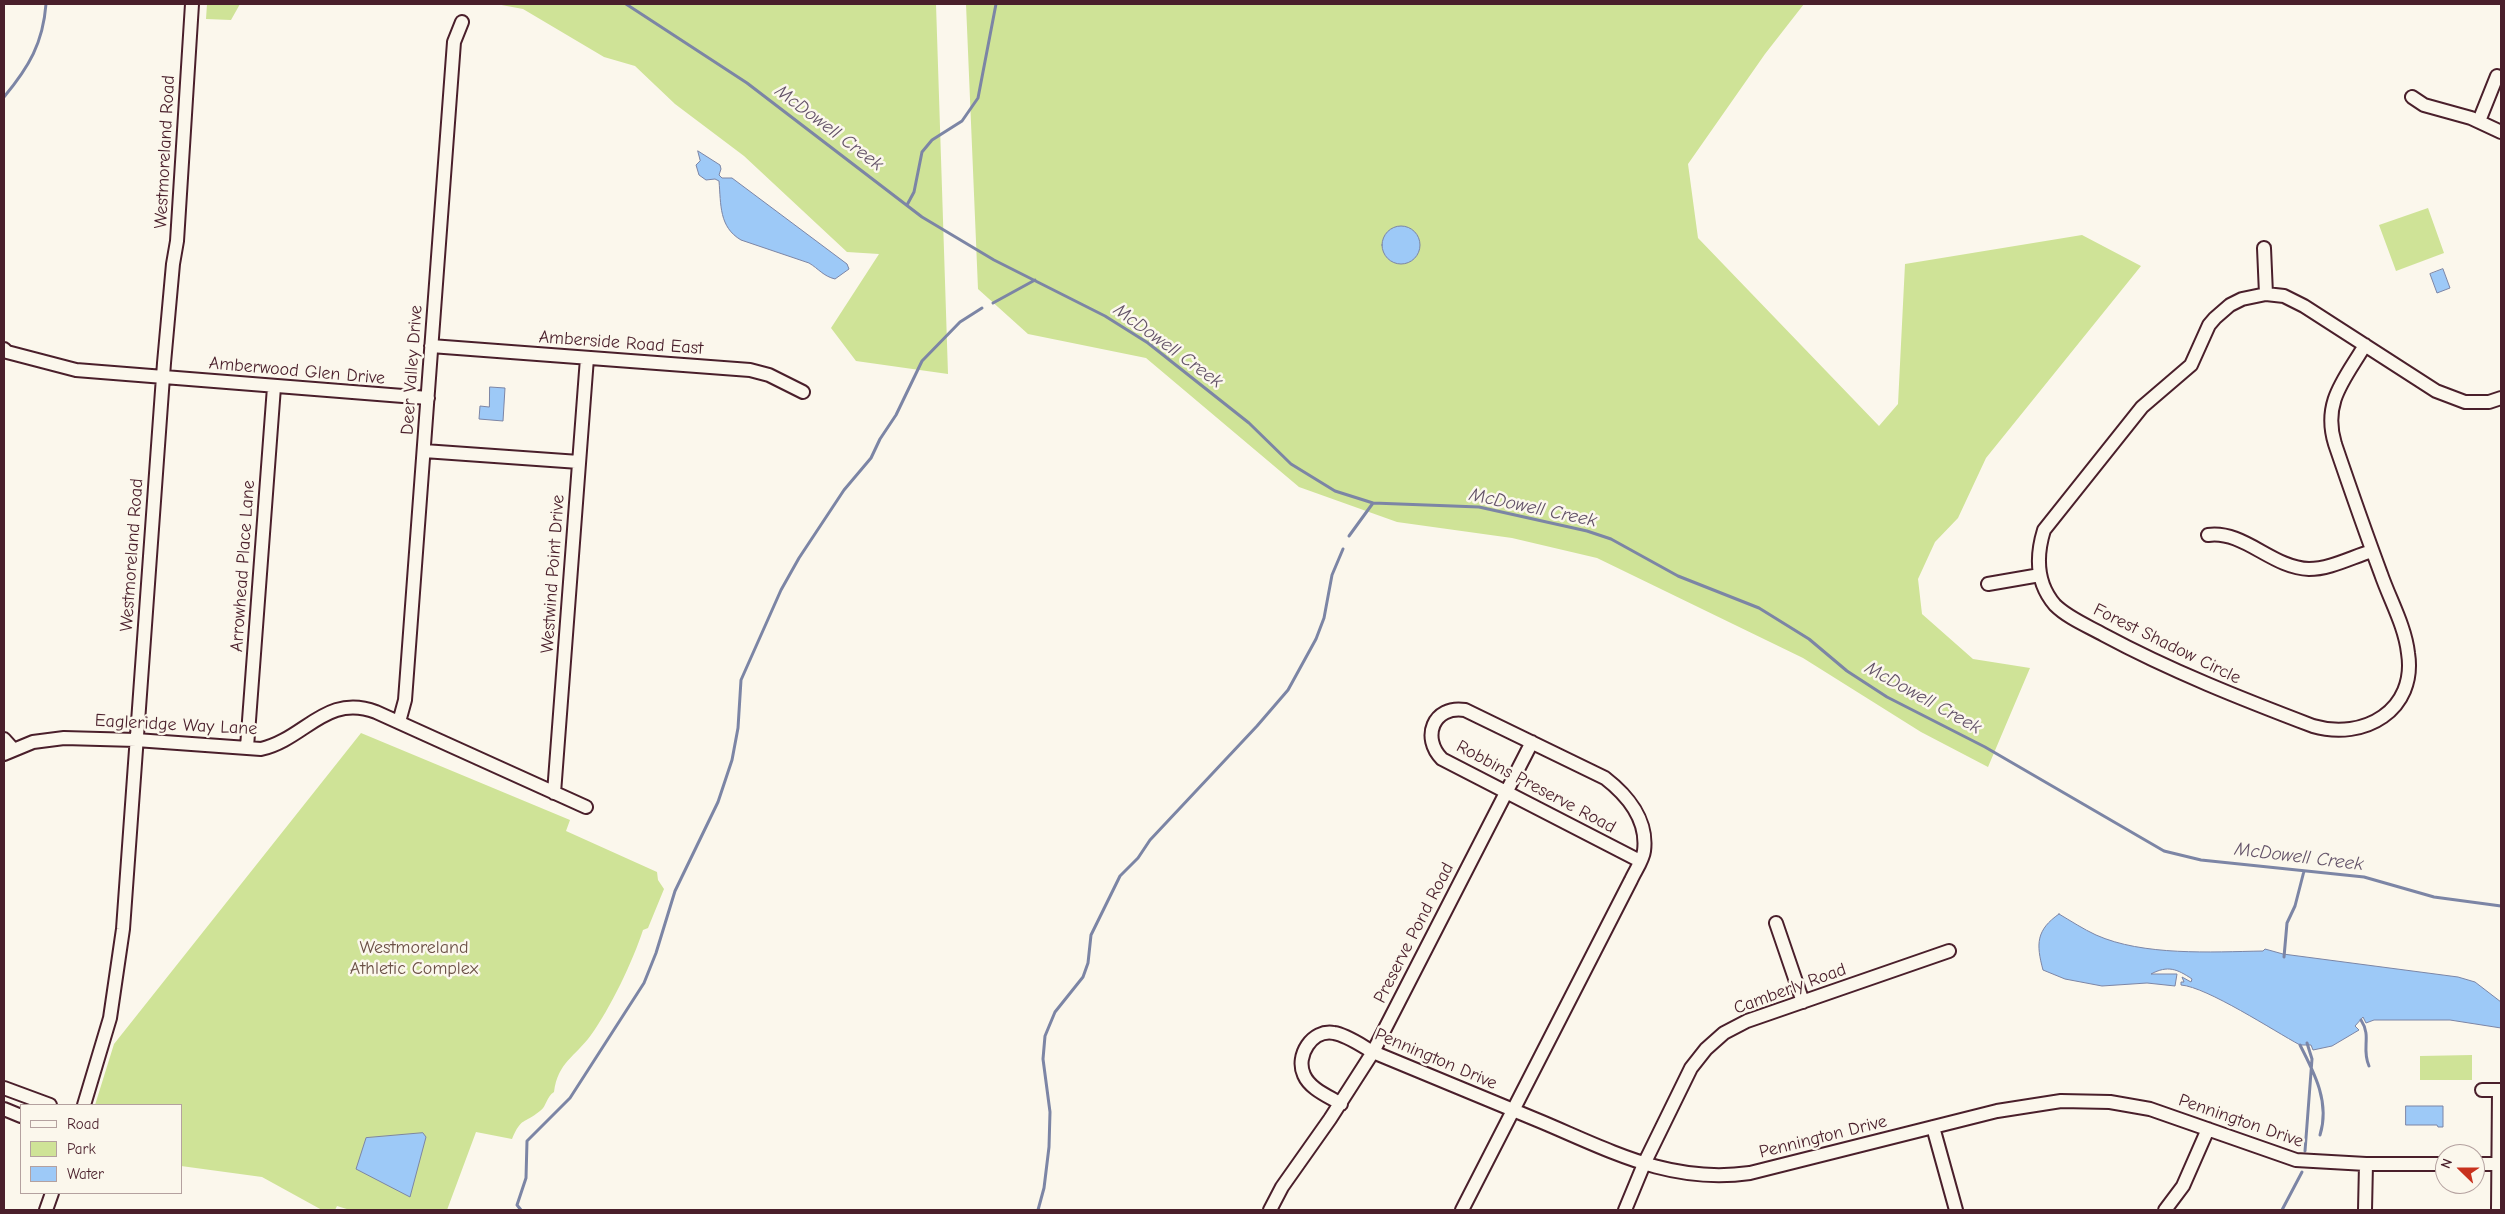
<!DOCTYPE html>
<html>
<head>
<meta charset="utf-8">
<style>
  body { margin:0 }
  #map { position:relative; width:2505px; height:1214px; overflow:hidden; background:#fbf7ec; font-family:"Comic Neue",sans-serif }
  canvas { display:block }
  .frame { position:absolute; inset:0; border:5px solid #4a1f2b; pointer-events:none }
  .legend { position:absolute; left:20px; top:1104px; width:162px; height:90px; box-sizing:border-box; background:#fbf7ec; border:1px solid #b4a19f; margin:0; padding:6px 9px; list-style:none; font-size:15px; color:#4a1f2b }
  .legend li { display:flex; align-items:center; gap:10px; height:25px }
  .legend b { width:25px; border:1px solid #b4a19f }
  .north { position:absolute; left:2435px; top:1144px; width:50px; height:50px; box-sizing:border-box; background:#fbf7ec; border:1px solid #b4a19f; border-radius:50%; rotate:292deg; font-size:14px; font-weight:700; line-height:20px; text-align:center; color:#4a1f2b }
  .north::after { content:''; display:block; margin:auto; width:18px; height:22px; background:#c8321e; clip-path:polygon(50% 0,100% 100%,50% 72%,0 100%) }
</style>
</head>
<body>
<div id="map">
<canvas width="2505" height="1214"></canvas>
<div class="frame"></div>
<ul class="legend">
<li><b style="height:6px;background:#fbf7ec"></b>Road</li>
<li><b style="height:14px;background:#cfe397"></b>Park</li>
<li><b style="height:14px;background:#9dc9f7"></b>Water</li>
</ul>
<div class="north">N</div>
</div>
<script>
const g = document.querySelector('canvas').getContext('2d');
g.lineJoin = 'round';
function paint(path, color) { g.fillStyle = color; g.fill(path, 'evenodd'); }
function strokePath(path, color, width, dash) { g.strokeStyle = color; g.lineWidth = width; g.lineCap = dash ? 'butt' : 'round'; g.setLineDash(dash || []); g.stroke(path); }
function drawText(font, color, halo, rows, align = 'center') {
  g.font = font + ' "Comic Neue",sans-serif'; g.lineWidth = 5; g.setLineDash([]); g.textBaseline = 'middle'; g.strokeStyle = halo; g.fillStyle = color; for (const [text, x, y, turn = 0] of rows) {
    g.save(); g.translate(x, y); g.rotate((+turn || 0) * Math.PI / 180); g.textAlign = isNaN(turn) ? turn : align; if (halo) g.strokeText(text, 0, 0); g.fillText(text, 0, 0); g.restore();
  }
}
paint(new Path2D(`
  M207,4H240L231,20L206,19Z
  M496,4H936L948,374L856,361L831,328L879,254L847,252L744,156L675,104L635,66L604,57L523,9Z
  M966,4H1804L1765,54L1688,164L1698,238L1879,426L1898,404L1905,264L2082,235L2141,266L1986,458L1958,518L1935,542L1918,579L1922,614L1973,659L2030,668L1988,767L1921,732L1803,658L1597,558L1512,538L1397,522L1299,487L1146,358L1028,334L978,289Z
  M2428,208L2444,253L2396,271L2379,225Z
  M361,733L570,820L566,831L657,872L658,880L664,889L648,928L643,930C633,961 610,1009 591,1035C575,1057 558,1062 554,1092C546,1097 547,1106 540,1111C523,1125 522,1116 512,1139L476,1132L447,1210H350L337,1206L335,1210H322L262,1177L181,1166V1105H95L114,1044Z
  M2472,1055V1080H2420V1056Z`), '#cfe397');
const water = new Path2D(`
  M698,151L720,165L721,169L719,175L722,178H732L847,264L849,269L835,279C823,276 819,269 809,263L741,240C719,227 721,205 719,181L715,179L706,180L699,175L696,165L700,161Z
  M1382 245a19 19 0 1 1 38 0a19 19 0 1 1-38 0Z
  M2443,269L2450,288L2437,293L2430,274Z
  M490,387L505,388L503,421L479,419L480,406L489,407Z
  M2059,914C2071,921 2083,929 2096,935C2143,956 2211,952 2263,951L2265,949L2283,954L2458,977L2475,982L2501,1002V1028L2450,1020H2374L2366,1023L2363,1017L2355,1026L2359,1030L2332,1046L2313,1050L2311,1045H2300C2274,1031 2207,987 2181,985V982H2184L2182,977L2191,982L2192,979C2177,969 2168,965 2151,974H2177L2175,986L2147,983L2102,986L2065,979L2043,970C2036,944 2036,930 2059,914Z
  M2406,1106H2443V1127H2438L2437,1125H2406Z
  M423,1133L426,1137L410,1197L356,1169L366,1138Z`);
paint(water, '#9dc9f7');
strokePath(water, '#7c85a5', 1);
strokePath(new Path2D(`
  M626,4L747,83L922,217L994,260L1105,316L1148,343L1249,423L1291,464L1335,491L1373,503L1479,507L1587,531L1611,539L1678,576L1759,608L1809,639L1847,671L1887,697L1985,747L2164,851L2201,860L2364,877L2434,897L2501,906
  M4,97C29,67 43,43 46,4
  M907,205L914,192L922,152L932,140L962,121L978,98L996,4
  M993,303L1035,280
  M1349,536L1373,503
  M2284,957L2287,923L2295,906L2304,871
  M2361,1020C2372,1037 2361,1048 2369,1066
  M2300,1045C2315,1074 2330,1103 2320,1135
  M2305,1151L2312,1059L2307,1043
  M521,1210L517,1205L526,1178L527,1141L570,1098L644,983L656,953L675,891L718,802L732,760L738,728L741,680L781,590L799,558L844,490L871,458L880,439L896,415L922,361L960,322L982,308
  M1038,1210L1044,1188L1049,1147L1050,1112L1043,1059L1045,1036L1055,1012L1083,977L1088,963L1091,935L1120,876L1138,858L1150,840L1257,726L1288,690L1316,639L1324,618L1332,575L1343,549
  M2282,1210L2302,1172`), '#7c85a5', 3);
const minor = new Path2D(`
  M2412,97L2424,105L2471,118L2501,132
  M2479,121L2497,76
  M2264,248L2266,294
  M2365,345C2345,379 2322,402 2335,444C2350,488 2365,531 2381,574C2390,600 2405,626 2408,653C2417,710 2364,741 2313,726C2242,699 2171,671 2104,635C2088,626 2068,618 2055,605C2036,583 2036,556 2044,530L2142,407L2191,365L2209,325L2215,318L2230,305L2242,299L2266,294L2284,296L2304,306L2436,391L2465,402H2489L2501,398
  M431,346L750,370L769,375L803,392
  M4,349L7,352L76,370L428,398
  M424,451L579,462
  M2208,535C2244,530 2272,568 2309,569C2330,569 2352,557 2372,551
  M1988,584L2040,575
  M399,722L405,700L454,42L462,22
  M4,739L13,749
  M247,747L274,387
  M4,754L33,742L64,738L136,740L261,749C305,739 326,693 376,712L586,807
  M554,793L587,358
  M1776,923L1803,1002
  M4,1088L50,1105
  M2482,1090H2501
  M1341,1104C1328,1096 1310,1089 1304,1075C1295,1056 1312,1029 1334,1033C1347,1035 1362,1046 1373,1052C1429,1075 1486,1099 1542,1122C1613,1152 1671,1184 1750,1173L1997,1111L2061,1101L2110,1102L2150,1109L2296,1160L2366,1164H2445
  M84,1105L110,1018L123,929L164,363L173,264L177,241L192,4
  M4,1109L21,1116
  M1933,1127L1956,1210
  M2475,1164H2498
  M46,1210L52,1193
  M1270,1210L1282,1187L1330,1119L1373,1052L1532,742
  M1462,1210L1631,880C1635,871 1643,860 1644,851C1648,820 1627,795 1605,778L1465,710C1433,705 1421,738 1442,759L1640,861
  M1625,1210L1644,1164L1691,1068L1706,1049L1724,1033L1747,1021L1949,951
  M2165,1210L2183,1186L2208,1129
  M2365,1210L2366,1164
  M2498,1210L2499,1090`);
strokePath(minor, '#4a1f2b', 16);
strokePath(minor, '#fbf7ec', 12);
drawText('18px', '#4a1f2b', '#fbf7ec', [
  ["Westmoreland Road",165,152,-87],
  ["Amberside Road East",621,343,4],
  ["Deer Valley Drive",412,370,-86],
  ["Amberwood Glen Drive",297,371,5],
  ["Westmoreland Road",132,555,-86],
  ["Arrowhead Place Lane",243,566,-86],
  ["Westwind Point Drive",553,574,-86],
  ["Forest Shadow Circle",2167,644,26],
  ["Eagleridge Way Lane",176,725,3],
  ["Robbins Preserve Road",1536,787,28],
  ["Preserve Pond Road",1414,933,-63],
  ["Camberly Road",1790,989,-20],
  ["Pennington Drive",1436,1059,23],
  ["Pennington Drive",2241,1121,19],
  ["Pennington Drive",1823,1137,-14]
]);
drawText('18px', '#6b5046', '#fbf7ec', [
  ["Westmoreland",414,948],
  ["Athletic Complex",414,969]
]);
drawText('italic 19px', '#635268', '#fbf7ec', [
  ["McDowell Creek",829,128,37],
  ["McDowell Creek",1168,346,36],
  ["McDowell Creek",1533,508,12],
  ["McDowell Creek",1923,698,29],
  ["McDowell Creek",2299,857,7]
]);
</script>
</body>
</html>
